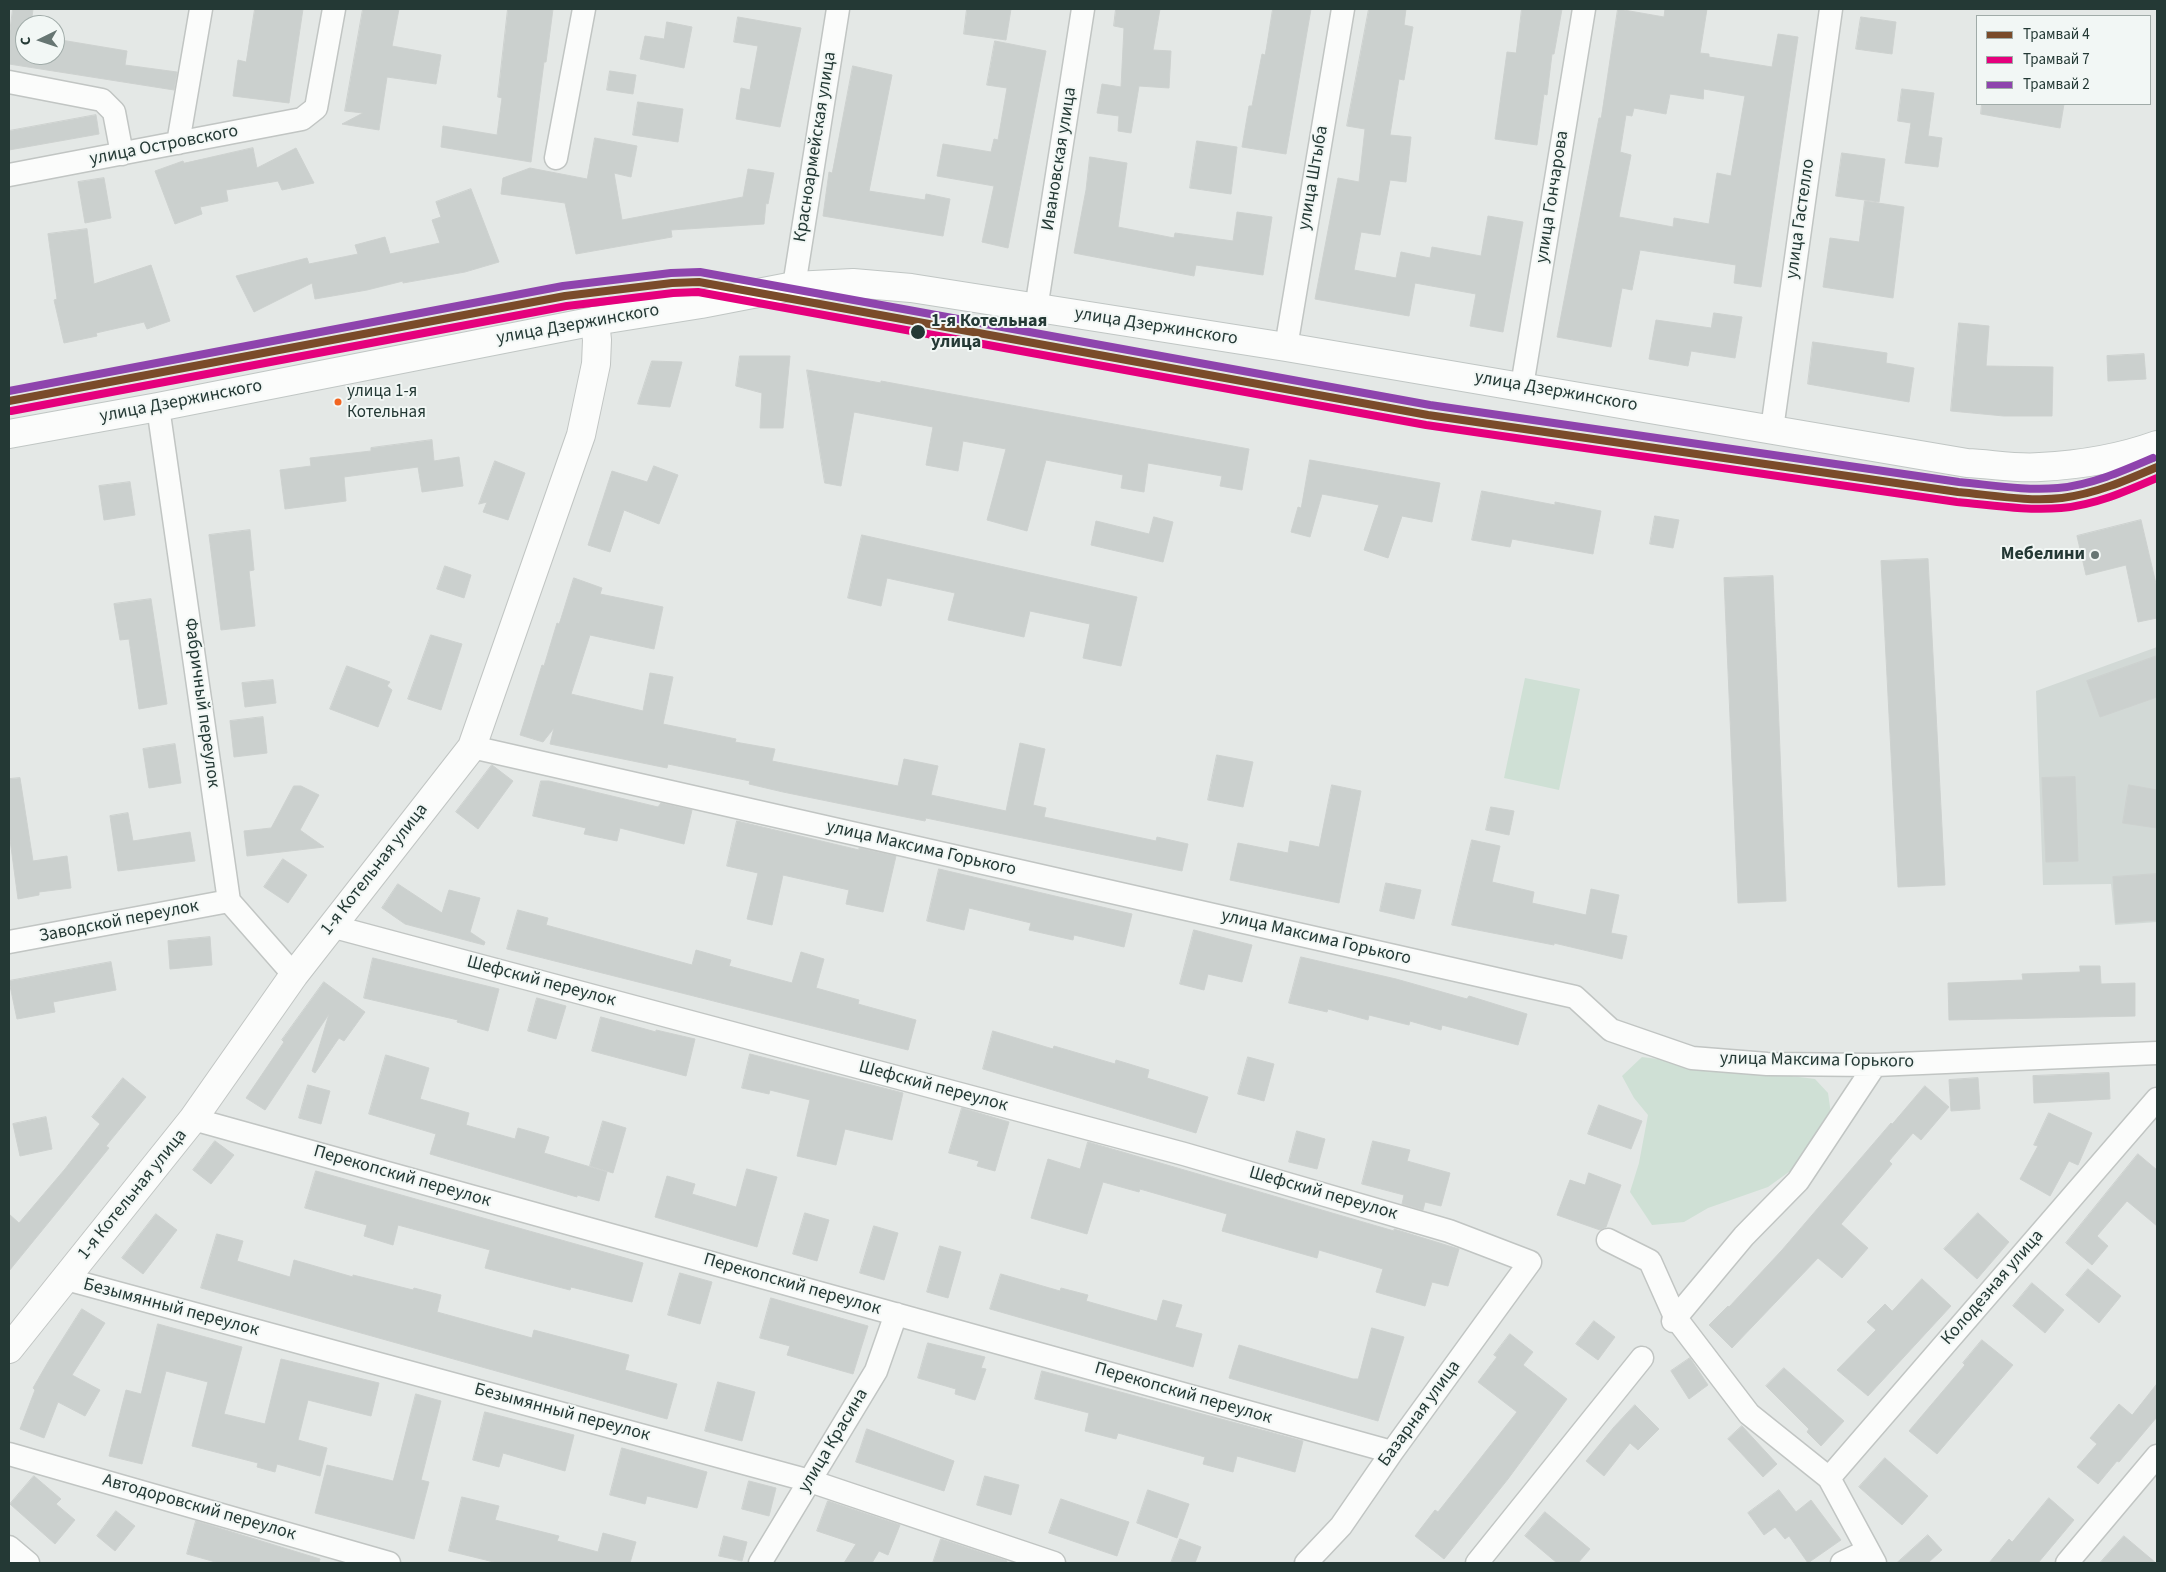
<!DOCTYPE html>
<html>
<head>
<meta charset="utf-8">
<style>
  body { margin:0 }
  #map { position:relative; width:2166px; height:1572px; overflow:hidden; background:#e4e8e6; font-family:"Source Sans 3",sans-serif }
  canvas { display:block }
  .frame { position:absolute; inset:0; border:10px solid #243935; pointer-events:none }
  .legend { position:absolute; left:1976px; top:15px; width:175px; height:90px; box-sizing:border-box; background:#f2f7f5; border:1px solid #a0aba8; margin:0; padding:6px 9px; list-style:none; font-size:15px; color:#243935 }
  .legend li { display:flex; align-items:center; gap:10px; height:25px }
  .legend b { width:25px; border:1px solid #a0aba8 }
  .north { position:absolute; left:15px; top:15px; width:50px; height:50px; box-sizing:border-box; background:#f2f7f5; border:1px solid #a0aba8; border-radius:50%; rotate:266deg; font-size:14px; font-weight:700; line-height:20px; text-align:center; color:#243935 }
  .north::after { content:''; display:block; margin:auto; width:18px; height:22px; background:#677673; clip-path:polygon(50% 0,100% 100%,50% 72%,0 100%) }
</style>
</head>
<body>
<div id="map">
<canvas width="2166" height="1572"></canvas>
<div class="frame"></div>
<ul class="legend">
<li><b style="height:6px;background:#7a4b2a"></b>Трамвай 4</li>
<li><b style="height:6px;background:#e5007d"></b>Трамвай 7</li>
<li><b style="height:6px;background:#8e44ad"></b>Трамвай 2</li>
</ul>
<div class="north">С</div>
</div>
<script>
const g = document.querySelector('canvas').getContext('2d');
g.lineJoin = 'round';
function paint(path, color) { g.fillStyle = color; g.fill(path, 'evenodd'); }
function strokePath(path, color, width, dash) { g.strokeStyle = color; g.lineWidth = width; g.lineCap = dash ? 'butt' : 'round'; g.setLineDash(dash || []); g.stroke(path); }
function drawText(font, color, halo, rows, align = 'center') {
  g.font = font + ' "Source Sans 3",sans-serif'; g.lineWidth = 4; g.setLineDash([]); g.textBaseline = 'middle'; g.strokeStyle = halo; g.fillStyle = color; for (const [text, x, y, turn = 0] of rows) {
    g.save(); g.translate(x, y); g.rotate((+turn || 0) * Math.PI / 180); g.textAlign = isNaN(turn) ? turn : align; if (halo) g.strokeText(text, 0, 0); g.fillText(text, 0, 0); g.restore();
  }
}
paint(new Path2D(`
  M2157,647V922L2115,925L2111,884L2043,885L2036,691Z`), '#d2d9d6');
paint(new Path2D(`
  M1525,678L1580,689L1559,790L1504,778Z
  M1642,1057L1815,1079L1828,1093L1831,1114L1793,1169L1768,1187L1708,1208L1684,1222L1652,1225L1630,1192L1639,1163L1648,1115L1634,1098L1622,1076Z`), '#cfe0d5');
const building = new Path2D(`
  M13,9H33L31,25H25V55H55V39L127,51L125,65L177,72L174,90L9,64V38Z
  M255,9H303L289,103L233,96L238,60L246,62Z
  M363,9H399L392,46L441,55L436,84L387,77L379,130L342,124L363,113L345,111Z
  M508,9H553L546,62H544L531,162L441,147L443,126L497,135L502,98L498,97Z
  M967,9H1011L1006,40L964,34Z
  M1116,9H1160L1153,50L1171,51L1169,88L1139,86L1131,133L1118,131L1119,116L1097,113L1102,84L1121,87L1124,28L1114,26Z
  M1273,9H1311L1286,154L1242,147L1249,106H1252L1262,54L1265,55Z
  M1369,9H1406L1404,25L1413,27L1404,80L1399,79L1390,135L1411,137L1406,182L1390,180L1380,235L1361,232L1354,270L1396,278L1401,252L1430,258L1432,247L1481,256L1488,216L1523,222L1503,332L1470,326L1476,294L1415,283L1409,316L1315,299L1338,178L1359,182L1365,129L1347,126Z
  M1522,9H1562L1554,54H1552L1547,95L1544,94L1537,145L1495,139L1507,52L1516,53Z
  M1618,9L1664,17L1665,9H1707L1700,53L1709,54V57L1772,67L1778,34L1798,37L1761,287L1734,283L1736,265L1640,250L1632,290L1622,288L1611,347L1557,337L1599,118H1601ZM1704,89L1745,96L1731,176L1717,173L1709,224L1674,218L1673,227L1619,217L1631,155L1620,152L1626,115L1632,116L1634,108L1666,114L1670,94L1703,99Z
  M738,17L801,28L780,127L736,119L741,88L750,90L758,46L734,42Z
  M1861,17L1896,22L1892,54L1856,49Z
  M667,22L692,27L684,68L640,59L645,36L664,39Z
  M995,41L1046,51L1008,248L982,242L994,186L937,176L943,144L991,152L994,139L998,140L1007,88L987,85Z
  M853,66L892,75L869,191L925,200L926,194L950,199L943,236L823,216L829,172L832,173Z
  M610,71L636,75L633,94L607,90Z
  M1902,89L1934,93L1928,136L1942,138L1938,167L1905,163L1911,123L1898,121Z
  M638,102L683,109L678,142L633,135Z
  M1982,104H2064L2060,128L1981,114Z
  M96,115L99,134L9,150V131Z
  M595,138L637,146L631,177L614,173L622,220L743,197L748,169L774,173L768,204L766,203L764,224L671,230L672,237L576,254L565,203L501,194L503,178L530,168L587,179Z
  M1197,141L1237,147L1231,194L1190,188Z
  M253,148L257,168L296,148L314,183L282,190L278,181L226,190L228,201L200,207L202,214L175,224L155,171L183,161L184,163Z
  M1842,153L1885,159L1879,202L1836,196Z
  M1090,157L1127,163L1118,227L1174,238L1175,233L1233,241L1237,212L1272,217L1263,275L1196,265L1194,276L1074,253L1086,190Z
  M104,178L111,218L85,223L78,182Z
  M471,189L499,262L465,272L403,283V281L367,290L315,299L312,283L254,312L236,276L307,258L309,264L358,254L355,245L385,237L390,254L440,243L432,220L441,217L436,202Z
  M1865,201L1904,207L1893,298L1823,287L1830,238L1859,242Z
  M87,229L94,284L151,265L170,321L147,329L144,322L96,333L97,336L64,343L54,300L57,299L48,234Z
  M1714,313L1742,317L1735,358L1691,351L1688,366L1649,359L1656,320L1711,328Z
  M1959,323L1989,326L1986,366L2053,367L2052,416H2004L1951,411Z
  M1813,342L1887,353L1886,363L1914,368L1909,402L1808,384Z
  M2144,354L2146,379L2108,381L2107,356Z
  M740,356H790L783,428H760L762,393L736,386Z
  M652,361L682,362L670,407L638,404Z
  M807,370L881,383V381L1249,449L1242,490L1220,486L1222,476L1148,463L1144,492L1121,488L1123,475L1046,460L1027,531L987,520L1006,449L963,441L958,471L926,465L933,427L854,412L841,486L825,483Z
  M432,440L434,461L459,457L463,486L422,492L418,467L344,477L346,501L285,509L280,470L311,466L310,458L371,451V448Z
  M1310,460L1440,483L1432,522L1402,516L1388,558L1364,550L1379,505L1322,494L1310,537L1291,532L1298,507L1301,508Z
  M495,461L525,473L508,520L483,512L487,502L479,504Z
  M654,466L678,475L659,524L624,510L610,552L588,545L612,471L647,482Z
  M130,482L135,515L104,520L99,486Z
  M1482,491L1555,505V502L1601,511L1593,554L1512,539L1510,547L1472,540Z
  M1655,516L1679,520L1673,548L1650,544Z
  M1154,517L1173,522L1163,562L1091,545L1096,521L1149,534Z
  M2141,520L2157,588V618L2138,622L2126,565L2086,575L2077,536Z
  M250,530L254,570L249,571L255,626L221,630L209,535Z
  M862,535L1137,597L1121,666L1083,658L1090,624L1030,611L1024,637L948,620L955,593L887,578L881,606L848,598Z
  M1928,559L1945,885L1898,887L1881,561Z
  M445,566L471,575L464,598L437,589Z
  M1773,576L1786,901L1738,903L1724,578Z
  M574,578L602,588L600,594L663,607L654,649L590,635L571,694L643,711L650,673L673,677L663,724L736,739L735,742L775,749L772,761L898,786L904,759L938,766L931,795L1006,811L1020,743L1045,749L1033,805L1046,808L1044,817L1156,841L1157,837L1188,844L1182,871L926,818L925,821L783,792L749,784L750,781L668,764L667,768L550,744L554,728L543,742L520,735L542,665L544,666L557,623L559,624Z
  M151,599L167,704L139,709L129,639L120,640L114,604Z
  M431,635L462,644L441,710L408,699Z
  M2157,656V697L2100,717L2087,681Z
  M347,666L390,682L387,686L392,690L378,727L330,709Z
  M273,680L276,703L245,707L242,683Z
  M263,717L267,753L234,757L230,721Z
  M175,744L181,783L149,788L143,749Z
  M1217,755L1253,762L1243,807L1208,800Z
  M492,765L513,781L478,829L456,812Z
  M2075,777L2078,861L2046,862L2042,778Z
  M20,778L33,861L67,856L71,888L39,892V895L18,899L9,832V779Z
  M541,781H549L658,807L661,803L692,810L684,844L620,828L617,841L584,834L586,828L533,816Z
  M1332,785L1361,791L1339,903L1230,880L1238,843L1288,853L1290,841L1319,847Z
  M2129,785L2157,790V828L2123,823Z
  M294,786H301L319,795L300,830L324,847L247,856L244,831L271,828Z
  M1491,807L1514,811L1509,835L1486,830Z
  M128,813L133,841L190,832L195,861L118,871L110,816Z
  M737,821L859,850V848L896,856L883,912L846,904L849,890L783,875L772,925L747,919L758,873L727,866Z
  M1472,840L1500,846L1492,882L1534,892L1532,903L1586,915L1591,889L1619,895L1611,933L1627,936L1622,959L1554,943V945L1452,925Z
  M283,859L307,875L288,903L264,887Z
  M939,869L1132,914L1124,947L1074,935L1073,940L1029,930L1031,923L969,908L964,930L927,921Z
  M2157,874V920L2116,923L2113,877Z
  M1386,883L1421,890L1414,919L1380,911Z
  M398,884L442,913L449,890L480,898L470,932L485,942L484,945L405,924L382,908Z
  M518,910L548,918L546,925L692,965L696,950L731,960L729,966L792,983L801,952L824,959L816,988L859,1000L858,1004L916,1020L908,1050L507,949Z
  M1194,930L1252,945L1242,982L1208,974L1204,990L1180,984Z
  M210,937L212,965L170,969L168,941Z
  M1301,957L1396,979L1467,999L1469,996L1527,1014L1518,1045L1442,1025L1441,1030L1410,1021L1409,1025L1369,1015L1368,1020L1328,1009L1327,1012L1289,1003Z
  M373,958L499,989L488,1031L457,1022L458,1020L364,998Z
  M111,962L116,990L53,1002L55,1012L17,1019L9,981Z
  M2080,966H2100L2101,984L2135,983V1016L1949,1020L1948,983L2023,980L2022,974L2080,972Z
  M324,982L365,1012L344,1041L339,1038L315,1073L312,1071L329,1014L265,1110L246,1098L284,1042L282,1040Z
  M537,998L566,1006L556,1039L528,1031Z
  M601,1017L656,1032V1030L695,1039L686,1076L592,1051Z
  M993,1031L1053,1049L1054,1046L1115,1064L1116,1060L1149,1070L1147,1078L1208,1097L1196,1133L983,1069Z
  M750,1054L903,1093L892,1140L845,1129L836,1165L797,1156L810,1100L770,1090L769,1094L742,1088Z
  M386,1055L429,1068L420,1099L469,1113L466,1125L515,1139L518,1128L549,1137L544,1153L607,1172L599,1201L577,1195V1197L430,1154L436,1134L369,1114Z
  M1248,1057L1274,1064L1264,1101L1238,1094Z
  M2109,1073L2110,1099L2034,1103L2033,1076Z
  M123,1078L146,1097L106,1146L109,1148L75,1190L9,1271V1214L19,1223L65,1169L100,1124L92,1117Z
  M1978,1078L1980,1109L1951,1111L1949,1080Z
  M308,1085L330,1091L321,1124L299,1118Z
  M1925,1086L1949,1107L1921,1140L1913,1133L1889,1161L1892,1164L1841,1224L1868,1248L1842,1278L1818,1258L1732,1348L1709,1325L1728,1306L1729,1307L1782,1250L1891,1123L1892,1124Z
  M1599,1105L1642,1121L1631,1149L1588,1134Z
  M962,1108L1009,1122L995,1171L977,1166L979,1161L949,1153Z
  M2049,1113L2092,1133L2078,1165L2069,1161L2050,1196L2020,1179L2038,1146L2034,1145Z
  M46,1117L52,1149L20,1156L13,1124Z
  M603,1121L626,1128L613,1173L590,1166Z
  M1297,1131L1325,1139L1317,1169L1289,1162Z
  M215,1141L234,1155L211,1184L193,1170Z
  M1373,1141L1410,1150L1407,1161L1450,1173L1441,1206L1425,1202L1423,1210L1402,1204L1404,1195L1362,1184Z
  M1088,1142L1394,1231V1229L1459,1249L1448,1286L1432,1282L1425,1306L1376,1292L1383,1269L1319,1250L1317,1258L1222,1231L1227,1214L1140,1189L1139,1192L1103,1182L1087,1234L1031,1218L1048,1159L1080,1169Z
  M2138,1154L2157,1170V1226L2127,1201L2097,1236L2108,1246L2092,1265L2066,1243Z
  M747,1169L777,1177L757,1247L655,1217L667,1176L695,1184L692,1194L736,1207Z
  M316,1171L643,1263L632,1302L571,1287L570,1290L485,1268L490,1250L398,1225L393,1245L364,1236L367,1225L305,1208Z
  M1589,1173L1621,1185L1606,1227L1600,1230L1557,1215L1570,1180L1585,1185Z
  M805,1213L829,1220L817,1261L793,1254Z
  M1978,1213L2009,1242L1977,1279L1944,1249Z
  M156,1214L177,1230L143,1274L122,1258Z
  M874,1226L898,1233L884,1280L860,1273Z
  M217,1234L243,1241L237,1261L290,1277L294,1260L353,1277V1275L413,1290L414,1288L441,1295L437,1312L532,1338L534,1330L629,1355L625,1370L677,1384L667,1419L201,1288Z
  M940,1246L961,1252L948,1298L927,1292Z
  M2088,1269L2121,1296L2099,1323L2066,1295Z
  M680,1273L712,1282L700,1324L668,1315Z
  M1001,1274L1060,1291L1061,1288L1088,1295L1086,1301L1157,1321L1163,1300L1182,1305L1175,1327L1202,1334L1193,1367L990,1309Z
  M1922,1279L1951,1306L1868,1396L1837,1370L1876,1330L1867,1322L1885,1304L1892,1311Z
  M2032,1283L2064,1310L2045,1333L2013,1306Z
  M771,1298L868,1326L853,1374L787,1355L790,1346L760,1338Z
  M82,1309L105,1323L72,1375L100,1390L85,1416L58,1402L44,1438L20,1429L35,1390L33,1388L48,1362Z
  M1594,1321L1615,1337L1598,1360L1576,1344Z
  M158,1324L242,1347L224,1414L265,1424L281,1359L379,1383L371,1416L308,1400L298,1440L327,1448L320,1476L277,1464L275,1472L257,1467L258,1463L192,1446L208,1382L166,1371L142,1464L109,1456L126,1390L141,1394Z
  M1372,1328L1404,1337L1378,1421L1229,1378L1239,1345L1353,1379H1358Z
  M1510,1334L1533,1352L1523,1365L1567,1399L1508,1479L1444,1559L1415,1536L1435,1510L1438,1512L1517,1412L1478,1382L1497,1357L1494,1355Z
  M1982,1340L2013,1365L1937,1454L1909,1431L1965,1365L1963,1363Z
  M928,1343L985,1357L981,1368L986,1369L975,1400L955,1394L956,1389L918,1378Z
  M1690,1358L1708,1385L1689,1399L1671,1371Z
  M1784,1368L1844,1421L1821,1446L1807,1432L1809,1429L1766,1386Z
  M1042,1371L1303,1441L1295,1472L1237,1456L1233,1472L1203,1464L1205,1457L1118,1433L1116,1439L1085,1431L1089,1413L1035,1399Z
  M718,1382L755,1392L742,1441L705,1431Z
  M2157,1384V1417L2119,1462L2117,1461L2098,1484L2077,1467L2097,1444L2090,1438L2119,1404L2132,1415Z
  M416,1394L441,1401L421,1480L429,1482L414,1539L315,1513L327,1465L393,1481Z
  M1635,1405L1659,1429L1638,1450L1630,1443L1604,1476L1586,1461L1614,1427Z
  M485,1412L574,1435L565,1471L503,1453L499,1467L473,1460Z
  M1742,1426L1777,1464L1763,1477L1728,1439Z
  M867,1429L954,1461L944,1491L856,1462Z
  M622,1448L707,1472L697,1508L647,1496L645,1504L610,1495Z
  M1885,1458L1928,1496L1902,1525L1859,1487Z
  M34,1476L61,1499L56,1504L75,1520L55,1544L10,1504Z
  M985,1476L1019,1485L1011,1515L977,1505Z
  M749,1481L776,1488L769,1516L742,1509Z
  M1148,1490L1189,1504L1177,1538L1137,1523Z
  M1779,1490L1796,1512L1811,1500L1841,1540L1808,1563L1789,1536L1785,1539L1775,1527L1764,1535L1748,1513Z
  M462,1497L499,1506L495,1520L559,1536L557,1541L598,1552L603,1533L636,1542L630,1563H498L449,1551Z
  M2049,1498L2074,1520L2038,1563H1989L2009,1539L2012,1542Z
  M1061,1499L1129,1522L1117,1556L1049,1533Z
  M828,1501L900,1525L888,1555L879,1551L872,1563H844L856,1544L817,1531Z
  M116,1511L135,1526L115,1551L97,1536Z
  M1545,1512L1590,1549L1578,1563H1557L1525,1536Z
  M196,1521L320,1559L319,1563H219L187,1554Z
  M1928,1535L1942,1550L1928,1563H1897Z
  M724,1536L747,1542L742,1561L719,1556Z
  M2124,1536L2156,1563H2100Z
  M941,1539L1007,1561L1006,1563H933Z
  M1180,1539L1201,1547L1195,1563H1171Z`);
paint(building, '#cbd0ce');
strokePath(building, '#cdd1cf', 1);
const minor = new Path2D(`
  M9,82L102,100L114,112L122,154
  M178,143L201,9
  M556,158L584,9
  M9,175L302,119L316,108L334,9
  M794,286L838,9
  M1036,309L1083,9
  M1286,347L1343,9
  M1522,386L1584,9
  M158,407L229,901L294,975
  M1772,429L1831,9
  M472,747L1575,997L1611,1030L1692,1058L1767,1064L1875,1065L2157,1053
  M331,926L1184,1154L1449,1231L1530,1262L1392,1452L1341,1526L1306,1563
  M9,942L229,901
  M193,1119L1392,1452
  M1608,1240L1650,1261L1675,1317L1749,1414L1829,1478L1875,1563
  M66,1279L810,1481L1054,1563
  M1673,1321L1744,1236L1798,1181L1875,1065
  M9,1454L389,1563
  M1829,1478L2157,1099
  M9,1547L28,1563
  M760,1563L876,1371L896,1314
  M1477,1563L1642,1358
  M1842,1563L1867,1551
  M2067,1563L2157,1456`);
const tertiary = new Path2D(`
  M9,1349L193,1119L294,975L472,747L581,435L596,364L597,340L595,321`);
const secondary = new Path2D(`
  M9,434L158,407L595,321L701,304L794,286L853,283L911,288L1286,347L1967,463C1991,464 2016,469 2040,467C2079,465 2121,458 2157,445`);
strokePath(minor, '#c1c5c3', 25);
strokePath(tertiary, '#c1c5c3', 30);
strokePath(secondary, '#c0c6c4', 30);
strokePath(minor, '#fbfcfb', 22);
strokePath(tertiary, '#fbfcfb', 28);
strokePath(secondary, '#fbfcfb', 28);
strokePath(new Path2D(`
  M9,401L565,296L672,283L699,282L1428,415L1958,492C1992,495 2028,502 2062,498C2095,494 2127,480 2157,467`), '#7a4b2a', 8);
strokePath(new Path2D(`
  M11,411L567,306L673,293L698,292L1426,425L1957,502C1991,505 2026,511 2061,508C2095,505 2127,491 2157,478`), '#e5007d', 8);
strokePath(new Path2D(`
  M9,391L563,286L671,273L700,272L1430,405L1959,482C1992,485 2025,491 2058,488C2091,485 2123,471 2153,458`), '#8e44ad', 8);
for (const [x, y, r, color] of [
  [918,332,8,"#243935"],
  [338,402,4.5,"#f26522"],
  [2095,555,5,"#677673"]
]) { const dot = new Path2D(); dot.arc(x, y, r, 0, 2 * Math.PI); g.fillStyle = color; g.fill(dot); strokePath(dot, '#f2f7f5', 2); }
drawText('17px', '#243935', '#f2f7f5', [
  ["улица 1-я",347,392],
  ["Котельная",347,413]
], 'left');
drawText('18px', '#243935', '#f2f7f5', [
  ["улица Островского",164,146,-11],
  ["Красноармейская улица",816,147,-81],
  ["Ивановская улица",1060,159,-81],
  ["улица Штыба",1314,178,-80],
  ["улица Гончарова",1553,197,-81],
  ["улица Гастелло",1801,219,-82],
  ["улица Дзержинского",578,325,-10],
  ["улица Дзержинского",1156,327,9],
  ["улица Дзержинского",1556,392,10],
  ["улица Дзержинского",181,402,-11],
  ["Фабричный переулок",201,703,82],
  ["улица Максима Горького",921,849,13],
  ["1-я Котельная улица",375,870,-52],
  ["Заводской переулок",119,922,-11],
  ["улица Максима Горького",1316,938,13],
  ["Шефский переулок",541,982,15],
  ["улица Максима Горького",1817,1061,1],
  ["Шефский переулок",933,1087,15],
  ["Перекопский переулок",402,1177,16],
  ["Шефский переулок",1323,1194,16],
  ["1-я Котельная улица",133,1195,-51],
  ["Перекопский переулок",792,1285,16],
  ["Колодезная улица",1993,1288,-49],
  ["Безымянный переулок",171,1308,15],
  ["Перекопский переулок",1183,1394,16],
  ["Безымянный переулок",562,1413,15],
  ["Базарная улица",1420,1414,-54],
  ["улица Красина",834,1441,-59],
  ["Автодоровский переулок",199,1508,16]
]);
drawText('bold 18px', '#243935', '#f2f7f5', [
  ["1-я Котельная",931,322],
  ["улица",931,343]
], 'left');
drawText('bold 18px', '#243935', '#f2f7f5', [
  ["Мебелини",2085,555]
], 'right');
</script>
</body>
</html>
